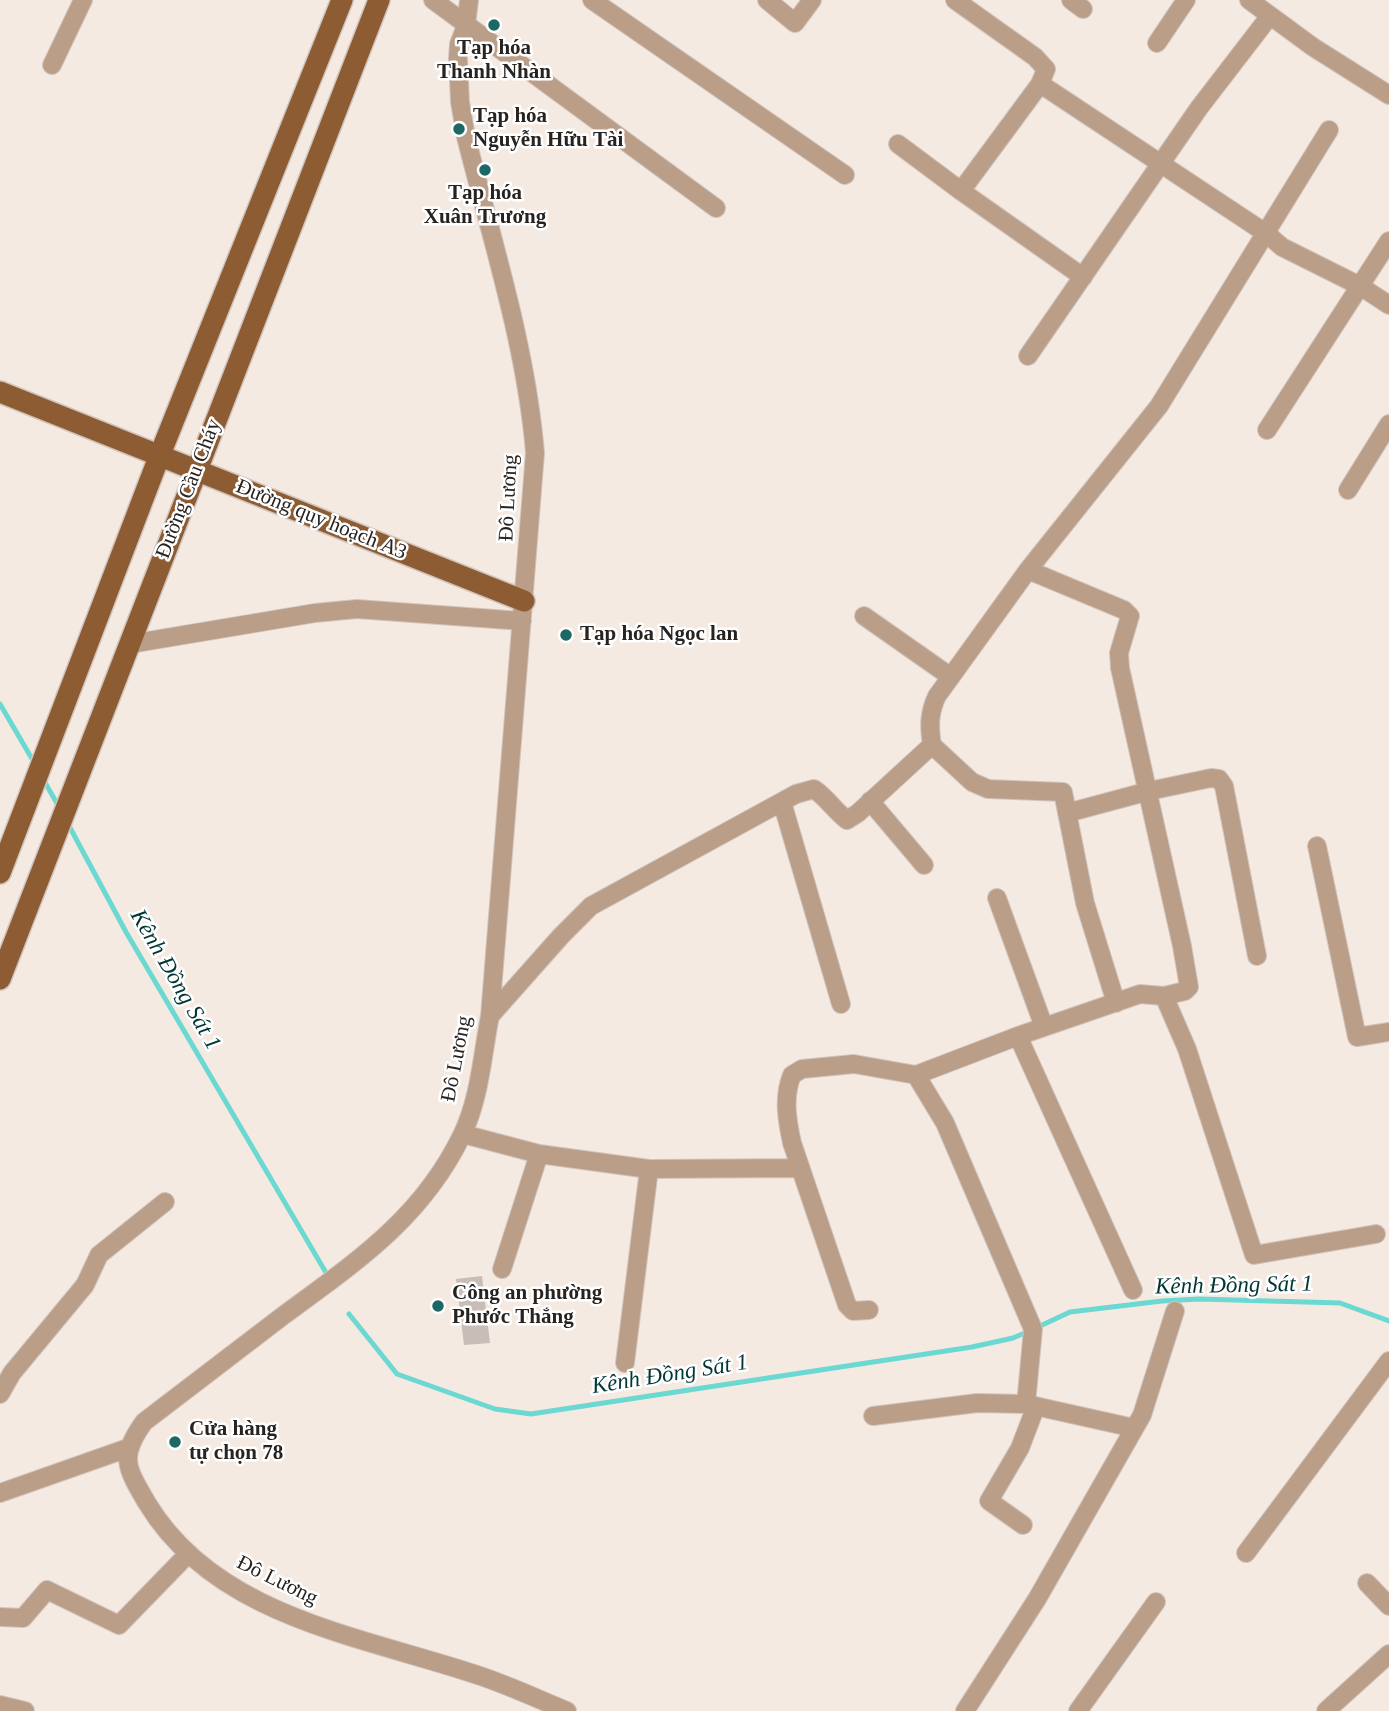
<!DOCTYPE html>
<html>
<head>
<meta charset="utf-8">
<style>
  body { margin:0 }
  canvas { display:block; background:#f5eae2 }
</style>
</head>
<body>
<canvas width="1389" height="1711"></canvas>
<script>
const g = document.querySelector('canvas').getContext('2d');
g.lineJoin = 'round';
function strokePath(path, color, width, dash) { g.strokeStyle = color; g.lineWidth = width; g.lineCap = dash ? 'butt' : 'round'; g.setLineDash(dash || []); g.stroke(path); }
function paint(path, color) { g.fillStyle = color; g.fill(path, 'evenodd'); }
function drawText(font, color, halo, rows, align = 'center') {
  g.font = font + ' Georgia,serif'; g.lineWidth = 5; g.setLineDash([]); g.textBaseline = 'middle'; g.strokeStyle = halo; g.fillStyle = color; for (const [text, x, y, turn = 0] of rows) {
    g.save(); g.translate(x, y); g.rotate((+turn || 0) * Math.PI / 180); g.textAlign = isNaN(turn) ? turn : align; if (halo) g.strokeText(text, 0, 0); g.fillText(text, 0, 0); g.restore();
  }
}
strokePath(new Path2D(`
  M0,704L35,764
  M43,779L59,807
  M67,822L126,932L325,1271
  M349,1314L397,1374L495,1409L531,1414L972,1347L1013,1338L1027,1332
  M1038,1327L1070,1312L1162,1301L1199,1299L1340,1303L1389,1321`), '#6bd9d1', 5);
paint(new Path2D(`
  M482,1276L490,1343L464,1345L456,1279Z`), '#c8beb7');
const minor = new Path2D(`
  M433,0L716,208
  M469,0L466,26L459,44L458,58L460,102L466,137C492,241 526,345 535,453L490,1016C482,1056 480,1098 462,1135C422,1218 356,1262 284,1315C237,1351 191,1386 144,1422C119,1457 126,1467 147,1503C214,1614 354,1635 468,1672C502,1682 535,1698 567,1711
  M592,0L845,175
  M767,0L795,23L812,0
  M955,0L1035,57L1046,69L1040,84L1051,91L1267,234L1282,247L1360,286L1389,305
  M1071,0L1083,9
  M1249,0L1313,47L1389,95
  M1157,43L1186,0
  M52,65L83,0
  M898,144L961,191L1040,84
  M961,191L1083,277
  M1028,356L1199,108L1269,17
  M1267,430L1389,241
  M1348,490L1389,424
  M864,616L951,677
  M130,644L315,613L357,609L522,621
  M932,745L972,782L988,789L1063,792L1085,903L1116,1003
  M870,801L924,865
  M782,802L841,1004
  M1067,813L1149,791L1211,778L1219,779L1224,786L1257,956
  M1317,846L1357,1037L1389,1032
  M997,898L1044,1027
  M1164,996L1187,1049L1254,1255L1376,1234
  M490,1016L561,936L591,906L796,794L814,789C827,798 834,810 847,820L858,813L932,745C929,726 929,713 937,696L1028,570L1159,406L1329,130
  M1018,1036L1133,1290
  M916,1075L945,1123L1033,1329L1026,1404
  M463,1134L539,1154L649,1169L800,1168
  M502,1269L539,1154
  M869,1310L853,1311L847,1305L792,1143C787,1120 783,1097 792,1075L802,1069L854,1064L916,1075L1018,1036L1140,994L1164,996L1185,991L1189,987L1182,946L1120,668L1119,653L1130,616L1124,610L1028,570
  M625,1363L649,1169
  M0,1394L12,1373L85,1285L99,1255L165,1202
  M873,1416L977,1403L1026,1404L1134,1428
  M0,1493L128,1448
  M1023,1525L989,1501L1020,1448L1036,1406
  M1246,1553L1389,1361
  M1367,1583L1389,1606
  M0,1617L23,1618L47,1590L119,1625L188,1554
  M0,1705L25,1711
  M965,1711L1037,1599L1142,1415L1175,1311
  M1078,1711L1156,1602
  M1326,1711L1389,1654`);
const major = new Path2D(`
  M0,392L524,601
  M0,873L159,457L342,0
  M0,979L379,0`);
strokePath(minor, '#d0c6bf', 20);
strokePath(major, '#d0c6bf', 24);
strokePath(minor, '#bb9e88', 18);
strokePath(major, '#8e5c32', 21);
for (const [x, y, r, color] of [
  [494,25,7,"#1d6864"],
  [459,129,7,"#1d6864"],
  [485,170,7,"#1d6864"],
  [566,635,7,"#1d6864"],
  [438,1306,7,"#1d6864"],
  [175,1442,7,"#1d6864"]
]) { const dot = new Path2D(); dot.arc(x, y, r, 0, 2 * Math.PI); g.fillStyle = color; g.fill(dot); strokePath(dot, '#fff', 2.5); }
drawText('bold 21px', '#272321', '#fff', [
  ["Tạp hóa",494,49,"center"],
  ["Thanh Nhàn",494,73,"center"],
  ["Tạp hóa",473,117],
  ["Nguyễn Hữu Tài",473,141],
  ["Tạp hóa",485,194,"center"],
  ["Xuân Trương",485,218,"center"],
  ["Tạp hóa Ngọc lan",580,635],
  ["Công an phường",452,1294],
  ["Phước Thắng",452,1318],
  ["Cửa hàng",189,1430],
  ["tự chọn 78",189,1454]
], 'left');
drawText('21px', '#272321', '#fff', [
  ["Đường Cầu Cháy",189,489,-69],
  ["Đô Lương",509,498,-87],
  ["Đường quy hoạch A3",321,520,22],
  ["Đô Lương",457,1059,-79],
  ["Đô Lương",277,1581,26]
]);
drawText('italic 23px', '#003735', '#fff', [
  ["Kênh Đồng Sát 1",175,980,60],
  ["Kênh Đồng Sát 1",1234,1286,-1],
  ["Kênh Đồng Sát 1",670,1375,-9]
]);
</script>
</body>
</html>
